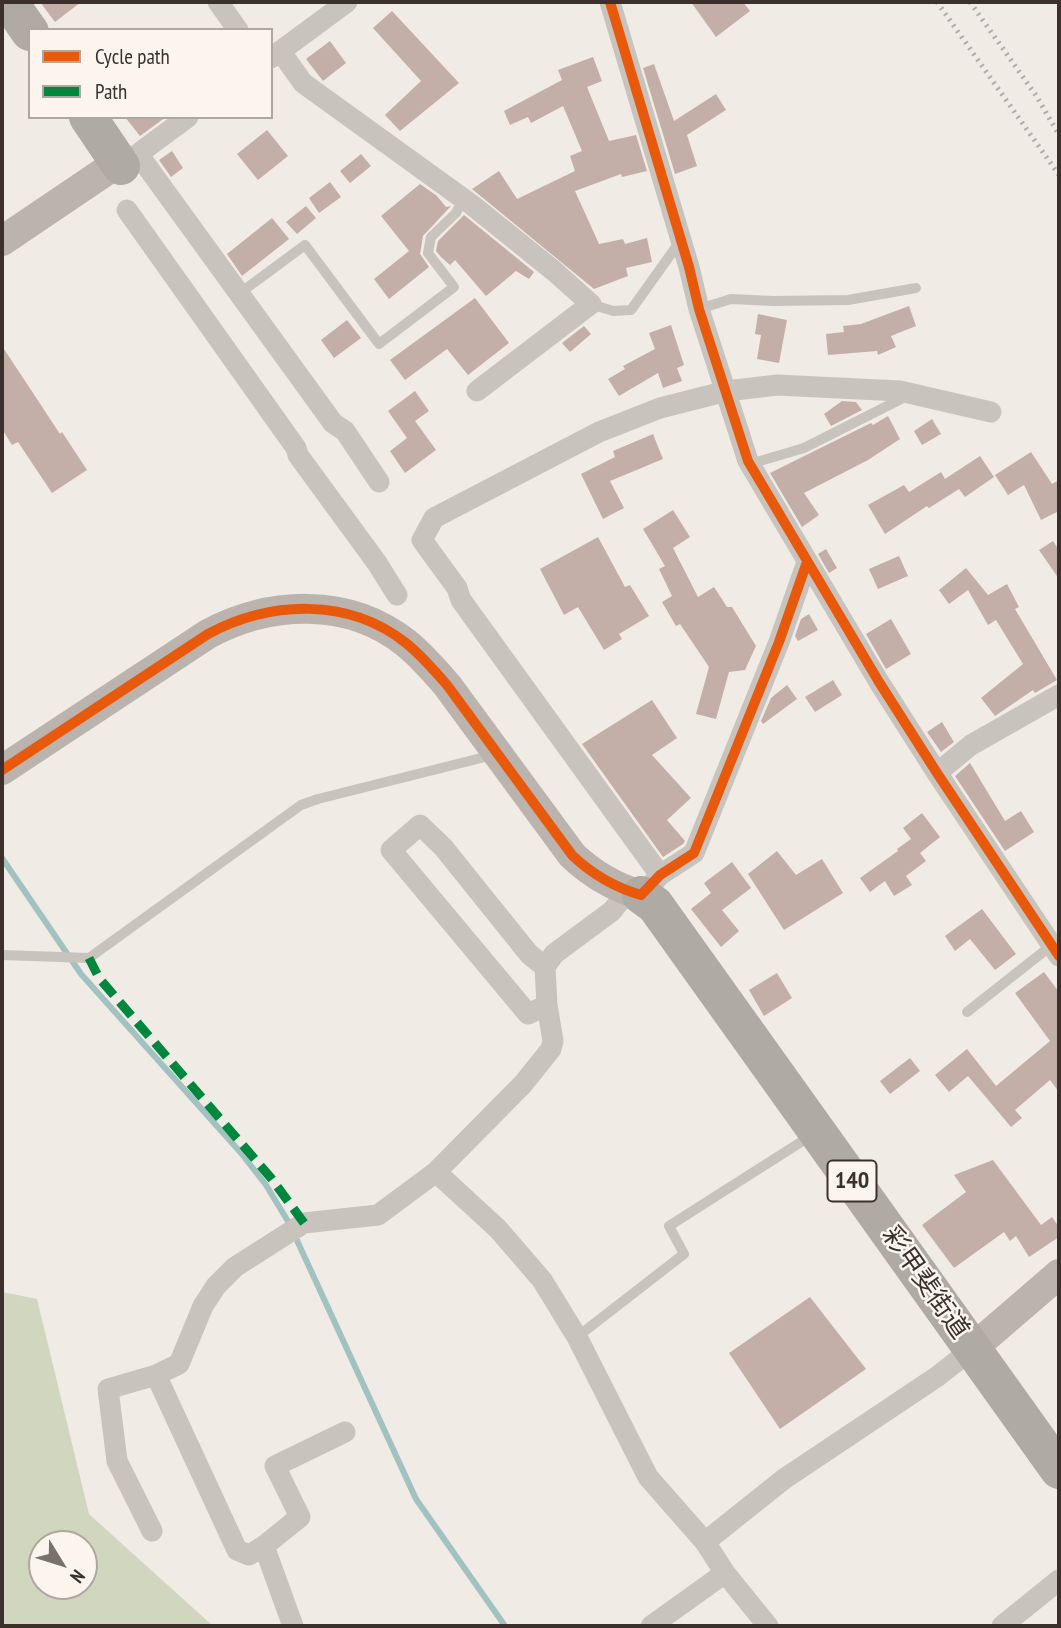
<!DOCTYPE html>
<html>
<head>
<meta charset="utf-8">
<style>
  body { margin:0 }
  #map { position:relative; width:1061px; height:1628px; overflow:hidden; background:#f0ebe5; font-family:"PT Sans Narrow",sans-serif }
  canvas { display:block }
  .frame { position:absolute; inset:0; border:4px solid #3b302b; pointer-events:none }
  .legend { position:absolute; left:28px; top:28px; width:245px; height:91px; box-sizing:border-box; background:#fbf5ee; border:2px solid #aea6a0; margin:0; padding:9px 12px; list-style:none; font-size:21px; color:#3b302b }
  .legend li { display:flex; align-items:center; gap:14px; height:35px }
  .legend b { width:35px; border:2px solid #aea6a0 }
  .north { position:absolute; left:28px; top:1530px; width:70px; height:70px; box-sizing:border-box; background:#fbf5ee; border:2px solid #aea6a0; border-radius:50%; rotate:128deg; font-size:19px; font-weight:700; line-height:28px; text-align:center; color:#3b302b }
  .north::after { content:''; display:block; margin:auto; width:24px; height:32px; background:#7a716c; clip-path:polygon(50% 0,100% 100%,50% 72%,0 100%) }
</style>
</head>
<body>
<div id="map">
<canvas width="1061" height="1628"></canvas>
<div class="frame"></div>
<ul class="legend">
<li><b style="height:9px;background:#e8590c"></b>Cycle path</li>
<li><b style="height:9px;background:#00873e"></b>Path</li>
</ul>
<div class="north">N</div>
</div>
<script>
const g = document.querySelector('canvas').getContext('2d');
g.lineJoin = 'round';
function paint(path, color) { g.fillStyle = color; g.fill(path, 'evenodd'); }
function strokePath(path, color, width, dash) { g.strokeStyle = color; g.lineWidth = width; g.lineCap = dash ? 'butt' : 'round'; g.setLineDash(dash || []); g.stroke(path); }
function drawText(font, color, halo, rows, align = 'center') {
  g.font = font + ' "PT Sans Narrow","Noto Sans JP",sans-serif'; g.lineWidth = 5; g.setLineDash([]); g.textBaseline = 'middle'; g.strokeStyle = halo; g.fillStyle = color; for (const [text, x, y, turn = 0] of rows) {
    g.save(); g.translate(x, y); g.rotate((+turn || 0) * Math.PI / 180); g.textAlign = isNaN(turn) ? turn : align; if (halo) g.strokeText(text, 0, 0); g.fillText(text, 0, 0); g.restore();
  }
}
paint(new Path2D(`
  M2,1292L37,1299L89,1514L213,1626H2ZM42,1544H84V1586H42Z`), '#d1d6bf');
strokePath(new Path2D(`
  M2,858L81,974L241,1153L266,1185L289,1223L416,1499L505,1626`), '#a1c2c1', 6);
paint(new Path2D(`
  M40,2H81L55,22Z
  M691,2H743L750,11L716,37Z
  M392,11L459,83L400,131L385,115L421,81L373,28Z
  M330,41L346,63L323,81L306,59Z
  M593,57L602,81L587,87L609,141L636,135L647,171L622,177L621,174L575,191L599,244L623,239L625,244L647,238L652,262L626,268L628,276L594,289L472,189L499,171L517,199L575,171L570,156L582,151L563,106L531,123L528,117L510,125L504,111L562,80L558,70Z
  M654,64L674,121L716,94L726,110L687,135L697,166L675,174L643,68Z
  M125,117H166L140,136Z
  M267,130L288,156L258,180L237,154Z
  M172,151L183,168L171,177L159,160Z
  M361,154L371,166L350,183L340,171Z
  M330,182L341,197L319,213L309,198Z
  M420,184L437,196L446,207L451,206L423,236L420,254L429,267L389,299L374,279L409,251L381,216Z
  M306,206L316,218L297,234L286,222Z
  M464,215L534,272L529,279L516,271L486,296L455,260L450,265L441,257L436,251L438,241Z
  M272,218L289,239L242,276L227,254Z
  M475,298L509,343L468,375L447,349L405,380L390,360Z
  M909,306L916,326L891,336L896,347L878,355L877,351L828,355L826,334L844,332L843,326L861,324Z
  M758,314L787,320L779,363L757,359L761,335L755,334Z
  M347,320L361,338L334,358L321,340Z
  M671,325L684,365L677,368L682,381L663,388L658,373L619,396L608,379L625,369L623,366L655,349L649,333Z
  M584,326L591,334L570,352L562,343Z
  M2,346L60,434L62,432L87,470L52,493L18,442L12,445L2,429Z
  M415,391L429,411L415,421L436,450L405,473L390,451L407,438L388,411Z
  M842,401L856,402L862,410L831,426L824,414Z
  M888,416L900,439L868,460L804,493L819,515L802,527L770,473L871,423L873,425Z
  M932,419L941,434L922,445L914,431Z
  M653,434L663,459L610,481L624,508L603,519L581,474L615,457L613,451Z
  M1031,452L1052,484L1059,480V511L1041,520L1024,485L1008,495L995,475Z
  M980,456L994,477L965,497L959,489L929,508L927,506L885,534L868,505L904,485L909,492L941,472L945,479Z
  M673,510L690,537L673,548L698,597L714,587L727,607H732L756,646L745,670L729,672L716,719L696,714L709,667L680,624L676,626L662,602L672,596L659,569L665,566L643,529Z
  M598,537L625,587L630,585L649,616L619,634L622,639L604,650L578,607L564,615L540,569Z
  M1053,541L1059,550V579L1039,550Z
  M826,549L837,568L829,573L818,554Z
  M899,556L908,576L878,589L869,569Z
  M966,568L988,595L1007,584L1019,607L1015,609L1057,680L1035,693L1033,690L995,716L981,698L1023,664L996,620L988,625L968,590L949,604L939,590Z
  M809,614L818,630L798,641L795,636L801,619Z
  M891,619L911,654L886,669L866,634Z
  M833,680L842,695L815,712L805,697Z
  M787,685L797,699L763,724L761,721L771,698Z
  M652,700L677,738L652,755L691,798L667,820L685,841L683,844L663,857L582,744Z
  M942,722L954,742L941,752L927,732Z
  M970,763L1005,821L1021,811L1034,832L1005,851L955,776Z
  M922,813L940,837L920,853L926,861L906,876L912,885L894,896L885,881L870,892L860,878L898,851L897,849L911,839L903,828Z
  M777,851L796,875L822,859L843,893L784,930L748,874Z
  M732,862L751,888L722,910L739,931L721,947L691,909L711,893L704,883Z
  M982,909L1016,954L995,970L970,939L955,951L945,936Z
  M1044,972L1059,992V1092L1050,1080L1015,1110L1022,1118L1011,1127L968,1076L949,1092L935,1075L967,1049L996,1086L1050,1041L1015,993Z
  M777,973L792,998L764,1016L749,990Z
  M910,1058L920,1071L890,1094L880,1081Z
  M993,1160L1041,1225L1052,1217L1059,1227V1237L1029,1257L1016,1236L1010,1241L1004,1232L954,1268L922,1225L966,1192L954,1175Z
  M810,1297L866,1369L780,1429L729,1353Z`), '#c3afa7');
strokePath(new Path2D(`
  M240,293L305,245L379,344L454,287L428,253L431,237L456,213L463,199
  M591,304L613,311L631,310L681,240
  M699,309L731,299L773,301L848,300L916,288
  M750,464L804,448L909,395
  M2,955L89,958L301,805L318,799L493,755
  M967,1012L1052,945
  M577,1337L684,1254L669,1226L812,1135`), '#c9c3be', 10);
strokePath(new Path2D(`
  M218,2L238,30
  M610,2L689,267L699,309L748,461L879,682L937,773L1059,956
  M281,52L303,83L472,205L554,271L591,304L477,391
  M271,58L347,2
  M138,154L333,423L345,431L379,482
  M127,162L188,117
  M127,210L296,448L298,455L377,563L397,595
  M937,773L971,745L1059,695
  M660,875L461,600L457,588L422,540L434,518L599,432L660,408L727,391L777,385L900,391L991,412
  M652,884L660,875L694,853L779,642L807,562
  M545,967L529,954L443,847L420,825L391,850L528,1014L547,1005
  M436,1172L498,1229L542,1280L577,1337L648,1477L705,1542L725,1573L768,1626
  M152,1531L117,1461L108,1389L156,1375
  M705,1542L784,1479L938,1376L972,1349
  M264,1546L300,1517L275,1466L345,1432
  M293,1626L264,1546L249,1555L237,1550L156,1375L179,1364L203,1306L216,1286L235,1267L304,1223L378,1215L436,1172L523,1084L551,1049L553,1041L547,1005L545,967L554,954L612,911L628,891
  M651,1626L725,1573
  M1002,1626L1059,1580`), '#c9c3be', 21);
strokePath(new Path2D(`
  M2,241L119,162
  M2,770L208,634C270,601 348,597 406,643C421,655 434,670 447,685L572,855C592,874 614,887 641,895
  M972,1349L1059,1274`), '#bab3ae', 30);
strokePath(new Path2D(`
  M9,2L30,32
  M88,117L121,166
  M641,895L655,905L1059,1470`), '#afaaa4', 38);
strokePath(new Path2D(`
  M937,2L1059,175
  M970,2L1037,97L1059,135`), '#b1aca8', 5, [2, 5]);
strokePath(new Path2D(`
  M89,958L99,978L271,1178L304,1223`), '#00873e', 9, [18, 9]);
strokePath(new Path2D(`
  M610,2L689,267L699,309L748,461L879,682L937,773L1059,956
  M2,770L208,634C270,601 348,597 406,643C421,655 434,670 447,685L572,855C592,874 614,887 641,895L660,875L694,853L779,642L807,562`), '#e8590c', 10);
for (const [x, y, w] of [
  [852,1181,49]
]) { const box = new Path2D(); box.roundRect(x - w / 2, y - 20.5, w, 41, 5); g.fillStyle = '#fbf5ee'; g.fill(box); strokePath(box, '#3b302b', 2); }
drawText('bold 24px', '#3b302b', null, [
  ["140",852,1181]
]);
drawText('26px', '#3b302b', '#fbf5ee', [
  ["彩甲斐街道",925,1283,55]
]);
</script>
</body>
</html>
